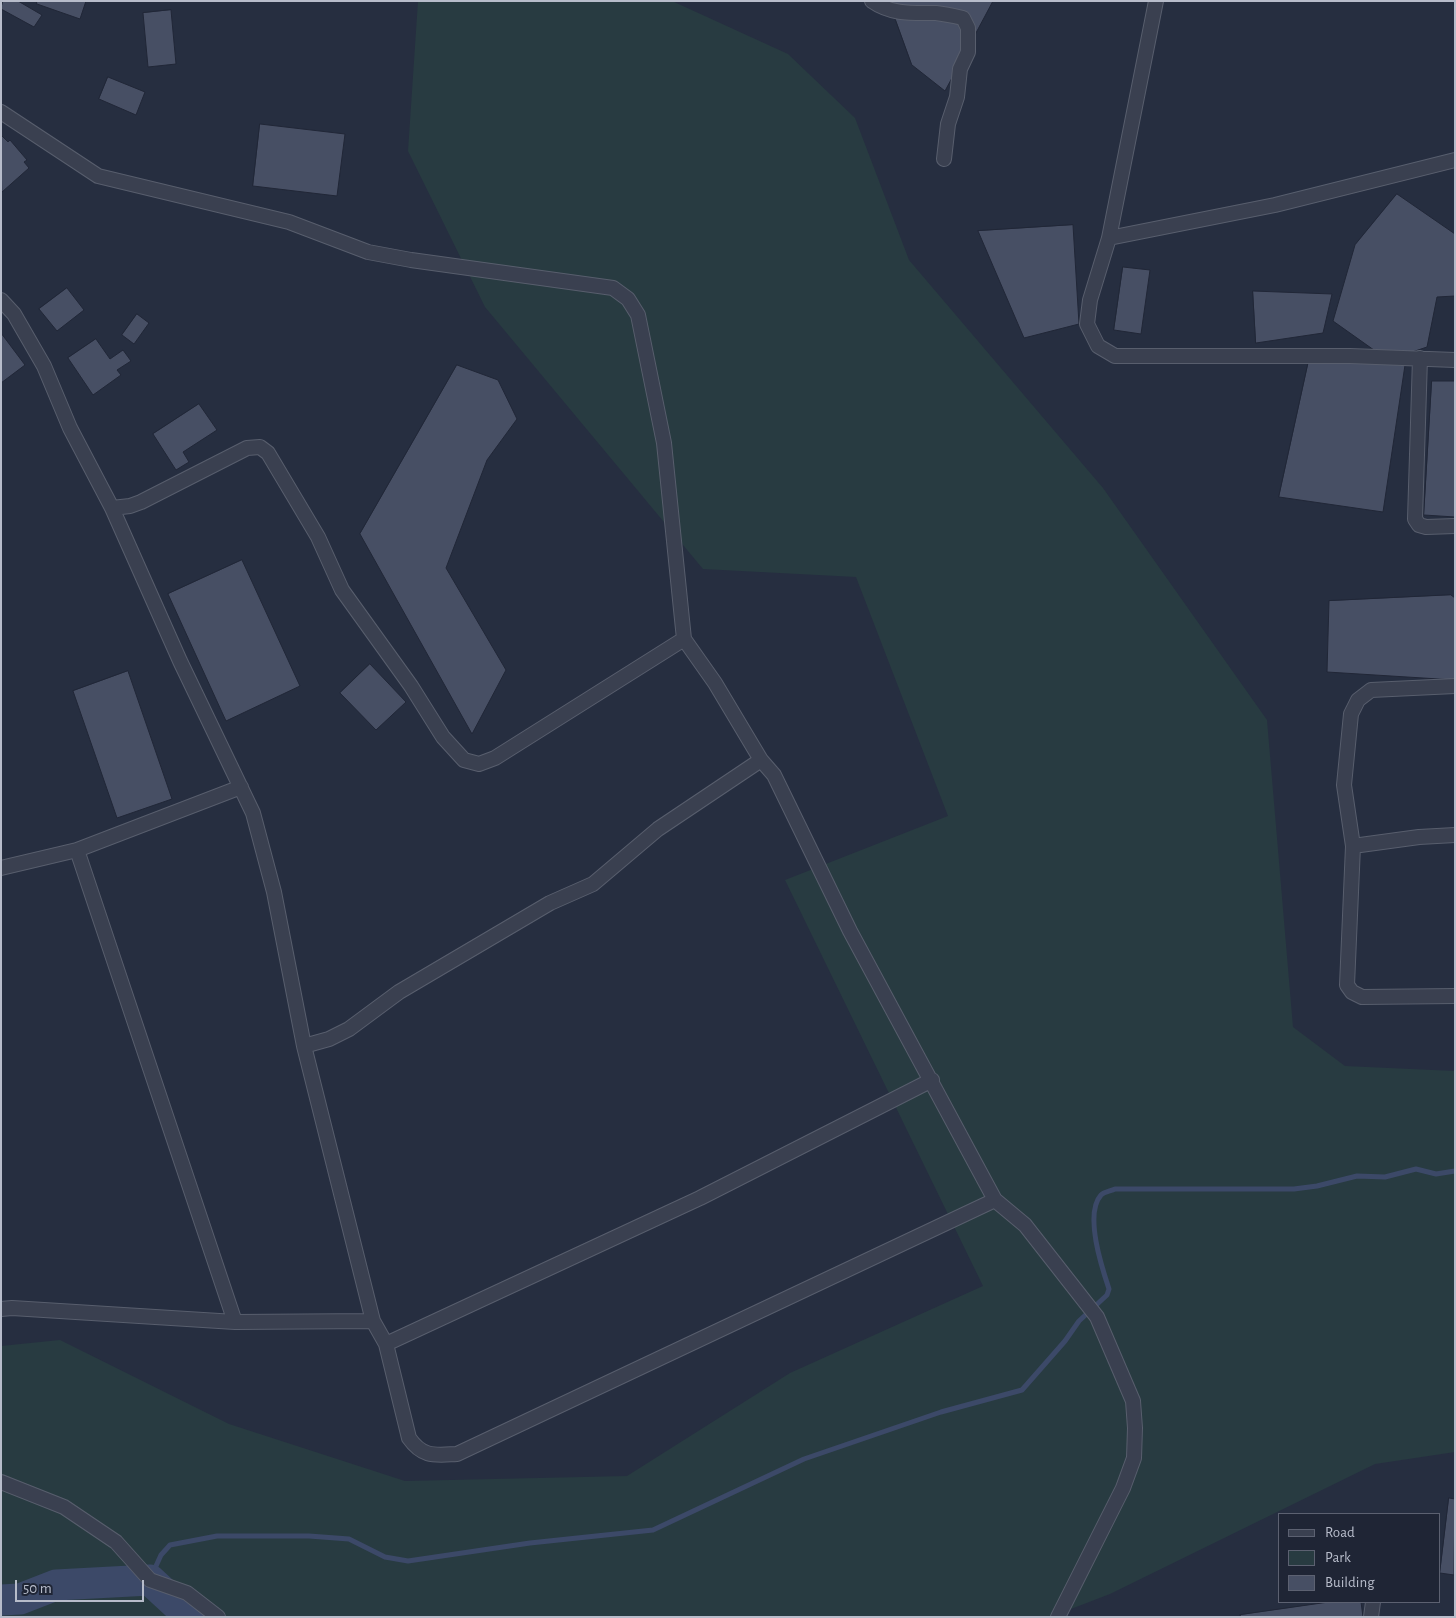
<!DOCTYPE html>
<html>
<head>
<meta charset="utf-8">
<style>
  body { margin:0 }
  #map { position:relative; width:1456px; height:1618px; overflow:hidden; background:#262e40; font-family:"Alegreya Sans",sans-serif }
  canvas { display:block }
  .frame { position:absolute; inset:0; border:2px solid #b7bcca; pointer-events:none }
  .legend { position:absolute; left:1278px; top:1513px; width:162px; height:90px; box-sizing:border-box; background:#1f2535; border:1px solid #5c6171; margin:0; padding:6px 9px; list-style:none; font-size:15px; color:#b7bcca }
  .legend li { display:flex; align-items:center; gap:10px; height:25px }
  .legend b { width:25px; border:1px solid #5c6171 }
  .scale { position:absolute; left:15px; top:1580px; width:129px; height:22px; box-sizing:border-box; border:2px solid #b7bcca; border-top:0; padding-left:6px; font-size:15px; line-height:18px; white-space:nowrap; color:#b7bcca; -webkit-text-stroke:4px #1f2535; paint-order:stroke }
</style>
</head>
<body>
<div id="map">
<canvas width="1456" height="1618"></canvas>
<div class="frame"></div>
<ul class="legend">
<li><b style="height:6px;background:#3a4050"></b>Road</li>
<li><b style="height:14px;background:#283b41"></b>Park</li>
<li><b style="height:14px;background:#474f64"></b>Building</li>
</ul>
<div class="scale">50 m</div>
</div>
<script>
const g = document.querySelector('canvas').getContext('2d');
g.lineJoin = 'round';
function paint(path, color) { g.fillStyle = color; g.fill(path, 'evenodd'); }
function strokePath(path, color, width, dash) { g.strokeStyle = color; g.lineWidth = width; g.lineCap = dash ? 'butt' : 'round'; g.setLineDash(dash || []); g.stroke(path); }
paint(new Path2D(`
  M418,1H672L788,54L855,118L909,260L1103,488L1267,720L1293,1027L1345,1066L1455,1071V1452L1375,1464L1110,1594L1050,1617H1V1346L60,1340L229,1424L405,1481L627,1476L790,1373L983,1286L785,880L948,816L856,577L703,569L485,307L408,151Z`), '#283b41');
strokePath(new Path2D(`
  M151,1577L161,1555L170,1545L217,1536H309L349,1539L385,1557L408,1561L530,1543L653,1530L804,1459L941,1412L1022,1390L1065,1341L1079,1321L1107,1295L1109,1289C1102,1268 1084,1214 1101,1195C1104,1192 1111,1191 1115,1189H1294L1317,1186L1357,1176L1385,1177L1416,1169L1436,1174L1455,1171`), '#3c4968', 5);
strokePath(new Path2D(`
  M1,1600L20,1599L56,1585L150,1580L190,1617`), '#3c4968', 31);
const building = new Path2D(`
  M3,1H18L42,15L34,27L1,9Z
  M37,1H86L80,19L37,4Z
  M889,1H993L945,91L912,65Z
  M171,10L176,64L148,67L143,13Z
  M108,77L145,92L136,115L99,99Z
  M260,124L345,134L337,196L253,186Z
  M1,135L8,142L10,140L27,160L24,162L29,168L2,192Z
  M1397,194L1455,234V296L1437,297L1427,347L1388,360L1333,321L1355,245Z
  M1073,225L1079,324L1024,338L978,231Z
  M1123,267L1150,270L1141,334L1114,330Z
  M67,288L84,310L57,331L39,309Z
  M1253,291L1332,294L1323,333L1256,343Z
  M137,314L149,323L134,344L122,335Z
  M1,333L25,365L1,383Z
  M96,339L110,359L123,350L131,361L117,370L121,375L93,395L68,358Z
  M1309,360L1405,365L1383,512L1279,497Z
  M457,365L498,380L517,419L487,460L446,568L506,670L472,734L360,534Z
  M1432,381H1455V517L1424,515Z
  M199,404L217,430L183,452L189,462L176,470L153,434Z
  M242,560L300,686L226,721L168,594Z
  M1451,595L1455,598V680L1327,672L1329,601Z
  M370,664L406,702L376,730L340,693Z
  M128,671L172,799L117,818L73,691Z
  M1449,1498L1455,1499L1454,1575L1440,1573Z
  M1329,1602H1361L1363,1617H1241L1240,1615Z`);
paint(building, '#474f64');
strokePath(building, '#212737', 1);
const minor = new Path2D(`
  M872,1C892,15 913,13 936,13C945,14 954,16 963,18L968,28V52L960,69L957,97L948,124L944,159
  M1156,1L1109,238L1090,300L1087,324L1098,346L1115,356H1350L1455,360
  M1,112L98,176L289,222L368,252L411,260L613,288L628,299L638,315L664,443L684,639L715,683L761,760L774,775L850,931L995,1200L1025,1225L1097,1317L1133,1401L1135,1428L1134,1458L1123,1488L1058,1617
  M1109,238L1275,205L1455,160
  M1,300L14,314L44,366L70,428L112,508L180,661L253,813L274,892L304,1046L373,1321L386,1344L700,1198L932,1080
  M1420,358L1415,519L1419,525L1426,527L1455,526
  M112,508L130,506L141,502L247,448L260,447L268,453L318,537L342,590L411,686L443,737L464,760L479,764L495,758L684,639
  M1455,686L1371,690L1358,700L1351,714L1344,785L1353,846L1347,985L1352,992L1362,997L1455,996
  M1353,846L1419,837L1455,835
  M77,850L235,1322
  M1,868L77,850L241,787
  M304,1046L329,1039L349,1029L399,992L550,903L593,884L658,829L761,760
  M1,1309L12,1308L235,1322L373,1321
  M386,1344L409,1438C423,1458 435,1455 457,1454L995,1200
  M1,1482L64,1507L116,1542L150,1580L187,1593L218,1617
  M1371,1617L1373,1602`);
strokePath(minor, '#585e6d', 16);
strokePath(minor, '#3a4050', 14);
</script>
</body>
</html>
